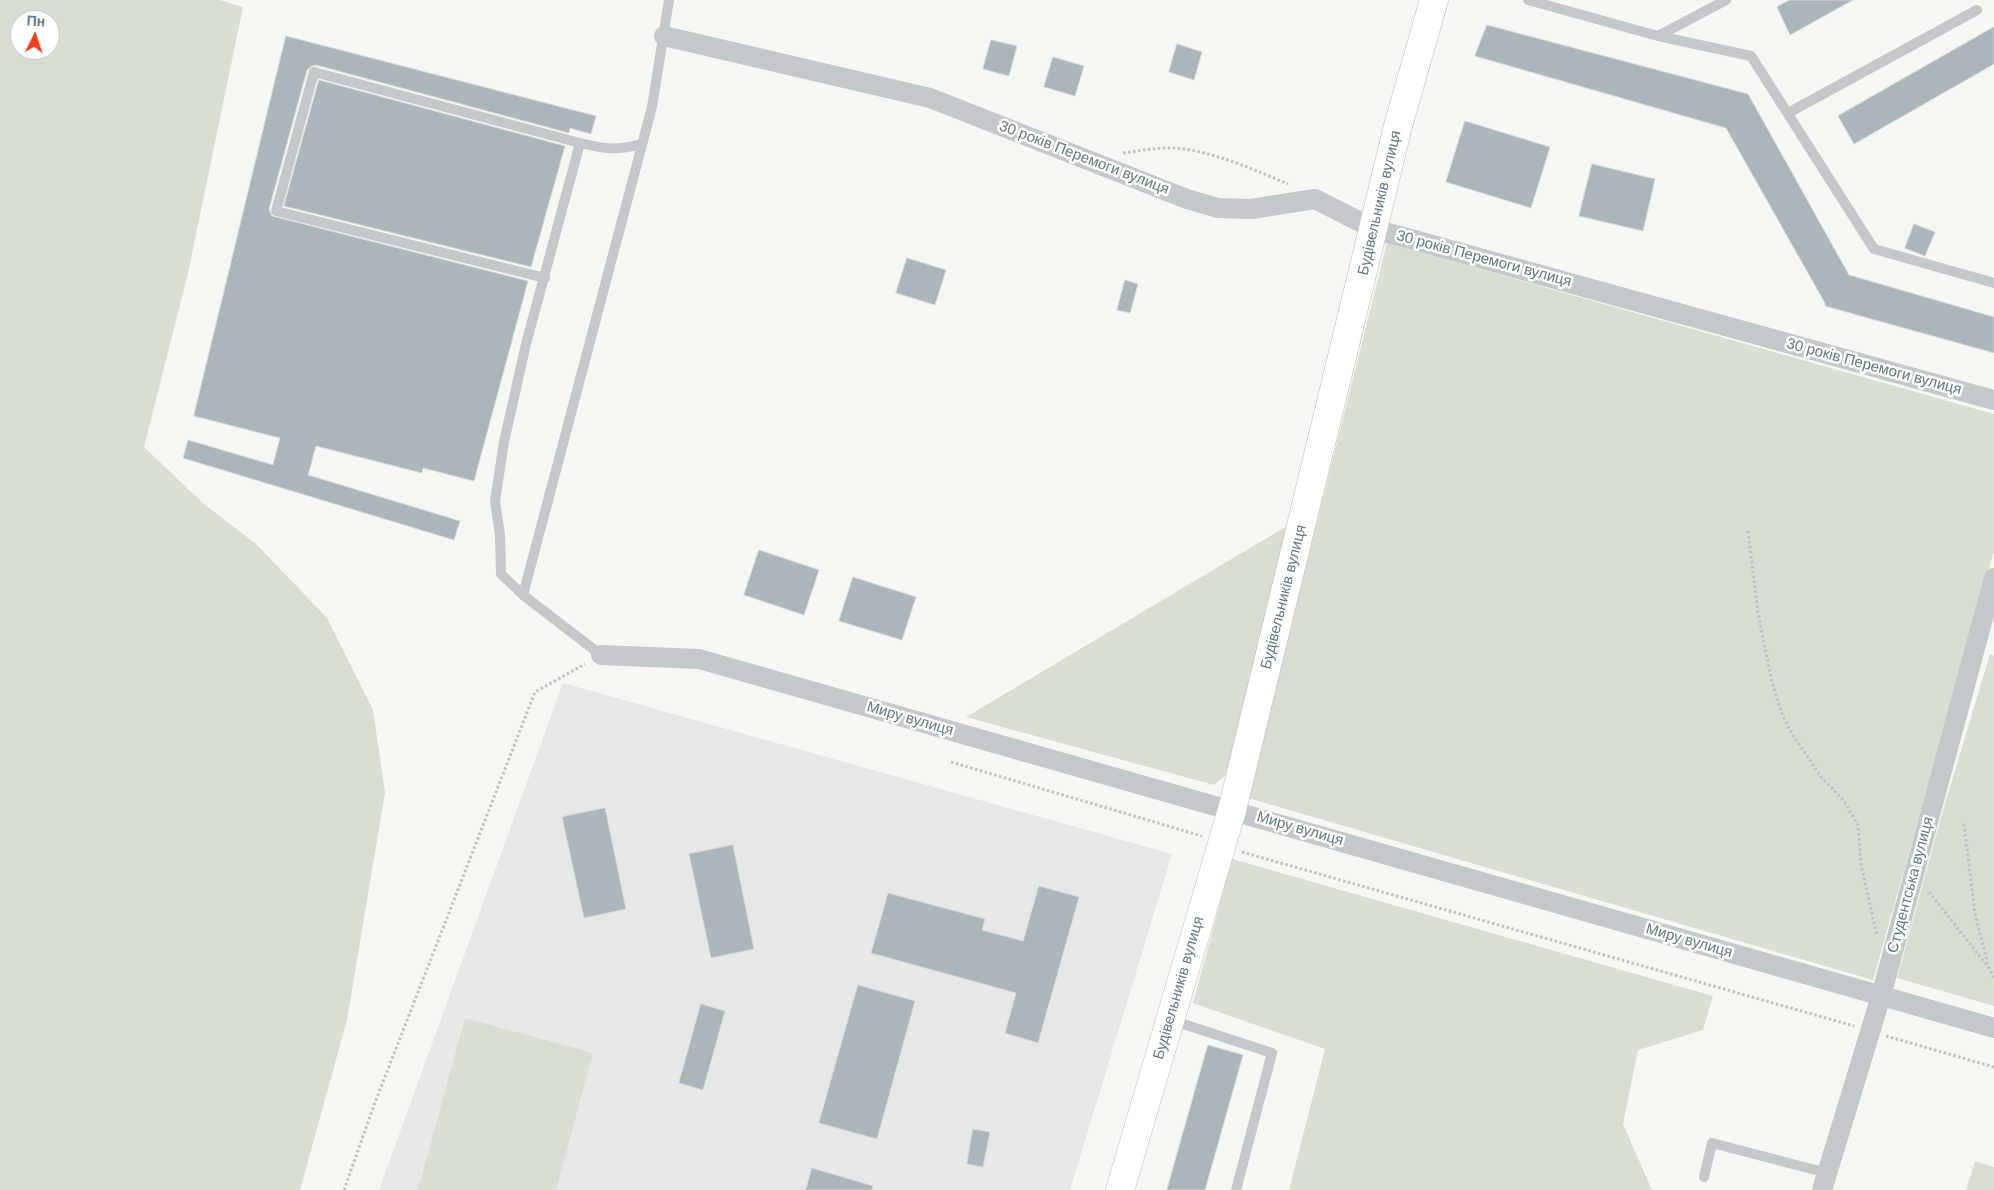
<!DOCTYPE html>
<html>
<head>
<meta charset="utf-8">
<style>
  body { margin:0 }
  #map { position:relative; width:1994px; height:1190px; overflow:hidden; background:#f6f6f2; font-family:Arial,sans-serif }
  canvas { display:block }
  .north { position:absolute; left:10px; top:10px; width:50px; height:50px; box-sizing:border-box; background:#fff; border:1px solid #c1c9ce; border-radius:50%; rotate:4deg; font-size:14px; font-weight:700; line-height:20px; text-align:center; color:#637885 }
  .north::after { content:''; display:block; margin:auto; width:18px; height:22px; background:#ef3e1a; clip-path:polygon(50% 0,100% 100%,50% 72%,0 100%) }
</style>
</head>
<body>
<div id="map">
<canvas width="1994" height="1190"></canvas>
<div class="north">Пн</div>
</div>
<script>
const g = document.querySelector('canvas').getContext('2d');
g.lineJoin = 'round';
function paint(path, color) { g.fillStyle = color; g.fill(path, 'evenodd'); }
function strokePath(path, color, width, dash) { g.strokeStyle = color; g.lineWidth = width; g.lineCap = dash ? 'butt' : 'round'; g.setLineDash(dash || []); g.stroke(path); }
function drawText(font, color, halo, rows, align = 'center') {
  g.font = font + ' Arial,sans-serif'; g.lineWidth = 5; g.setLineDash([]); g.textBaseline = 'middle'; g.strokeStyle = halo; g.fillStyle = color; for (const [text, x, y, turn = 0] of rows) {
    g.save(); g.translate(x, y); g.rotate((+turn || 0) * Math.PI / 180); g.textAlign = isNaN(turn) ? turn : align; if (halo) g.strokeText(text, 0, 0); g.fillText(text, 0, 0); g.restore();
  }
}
paint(new Path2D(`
  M563,683L1172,854L1070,1190H379Z`), '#e7e8e6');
paint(new Path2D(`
  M0,0H220L243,7L188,273L144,447L204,504L256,544L327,618L373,710L385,793L347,1020L300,1190H0ZM20,20H50V50H20Z
  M1387,243L1994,414V551L1873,980L1248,798Z
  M1292,523L1232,770L1214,785L966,717Z
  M1990,654L1994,656V1006L1897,978L1942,814Z
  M1232,859L1713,996L1703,1030L1638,1050L1623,1124L1652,1190H1289L1325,1049L1193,1003Z
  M465,1018L593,1053L556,1190H418Z
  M1975,1161L1994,1167V1190H1966Z`), '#d8ded3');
const building = new Path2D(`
  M1790,0H1853L1790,35L1777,7Z
  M1487,25L1748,94L1849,275L1994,317V353L1825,306V303L1726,128L1475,56Z
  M1994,27V64L1854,144L1838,116Z
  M286,36L596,116L591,134L570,128L569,133L316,65L312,66L307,70L269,209L272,216L528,281L474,481L423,468L422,473L316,446L308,475L460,521L454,540L183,458L188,440L273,465L280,438L194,416Z
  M991,40L1017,46L1009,76L983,69Z
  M1177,44L1202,52L1194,80L1169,72Z
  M1053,57L1084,66L1075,96L1044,87Z
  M319,80L565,146L531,267L284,206Z
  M1465,121L1550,147L1531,208L1446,182Z
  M1592,164L1655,179L1643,231L1579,216Z
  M1914,224L1935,232L1925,256L1905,248Z
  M907,258L946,270L935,305L896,293Z
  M1125,280L1138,284L1130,313L1117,310Z
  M759,550L819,570L804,615L744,595Z
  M853,577L916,597L902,640L839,621Z
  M605,808L626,909L584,918L562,817Z
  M733,845L754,949L711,958L689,854Z
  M1039,886L1079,897L1038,1043L1005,1033L1016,993L871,953L888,893L985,919L982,930L1023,941Z
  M858,985L915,1001L877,1139L819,1123Z
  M701,1004L725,1011L703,1090L679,1083Z
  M1208,1045L1243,1055L1205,1190H1167Z
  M973,1129L990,1132L983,1167L967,1164Z
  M812,1168L873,1186L872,1190H806Z`);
paint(building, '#acb5ba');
strokePath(building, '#d7d7d5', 1);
const secondary = new Path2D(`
  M1120,1190L1232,810L1398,126L1434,0`);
strokePath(secondary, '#b5bbbf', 29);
strokePath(new Path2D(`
  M1123,153C1144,150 1165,146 1185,149C1221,155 1255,170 1288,184
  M1748,531L1758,613L1772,682L1782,714L1791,732L1821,777L1844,801L1858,825L1861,864L1877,936
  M951,762L1202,836
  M1964,824L1975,914L1989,968L1994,978
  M1242,852L1854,1026
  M1929,892L1989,968
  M1886,1036L1994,1067
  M344,1190L374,1105L535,692L585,664`), '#bfc1c3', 3, [2.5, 2.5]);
strokePath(new Path2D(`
  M1528,0L1658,36L1726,0
  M1658,36L1751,56L1874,249L1994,283
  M1788,113L1977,10
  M580,143C606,149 615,151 642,144
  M523,595L501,574L500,535L495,501L504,442L526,344L580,143L314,72L276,211L545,278
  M601,655L523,595L652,107L669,0
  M1171,1020L1272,1053L1236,1190
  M1704,1177L1712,1143L1827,1173`), '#c3c8ca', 10);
strokePath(new Path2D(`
  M664,36L930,98L1187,199L1218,208L1251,209L1315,199L1374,229L1994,400
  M601,655L699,659L1994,1028
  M1822,1190L1881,996L1994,578`), '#c3c8ca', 20);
strokePath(secondary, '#fff', 28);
drawText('15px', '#637885', '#fff', [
  ["30 років Перемоги вулиця",1084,158,21],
  ["Будівельників вулиця",1380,203,-77],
  ["30 років Перемоги вулиця",1484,259,15],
  ["30 років Перемоги вулиця",1874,367,15],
  ["Будівельників вулиця",1284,597,-76],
  ["Миру вулиця",910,719,16],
  ["Миру вулиця",1300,829,16],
  ["Студентська вулиця",1911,885,-75],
  ["Миру вулиця",1689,941,16],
  ["Будівельників вулиця",1179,988,-74]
]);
</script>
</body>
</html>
